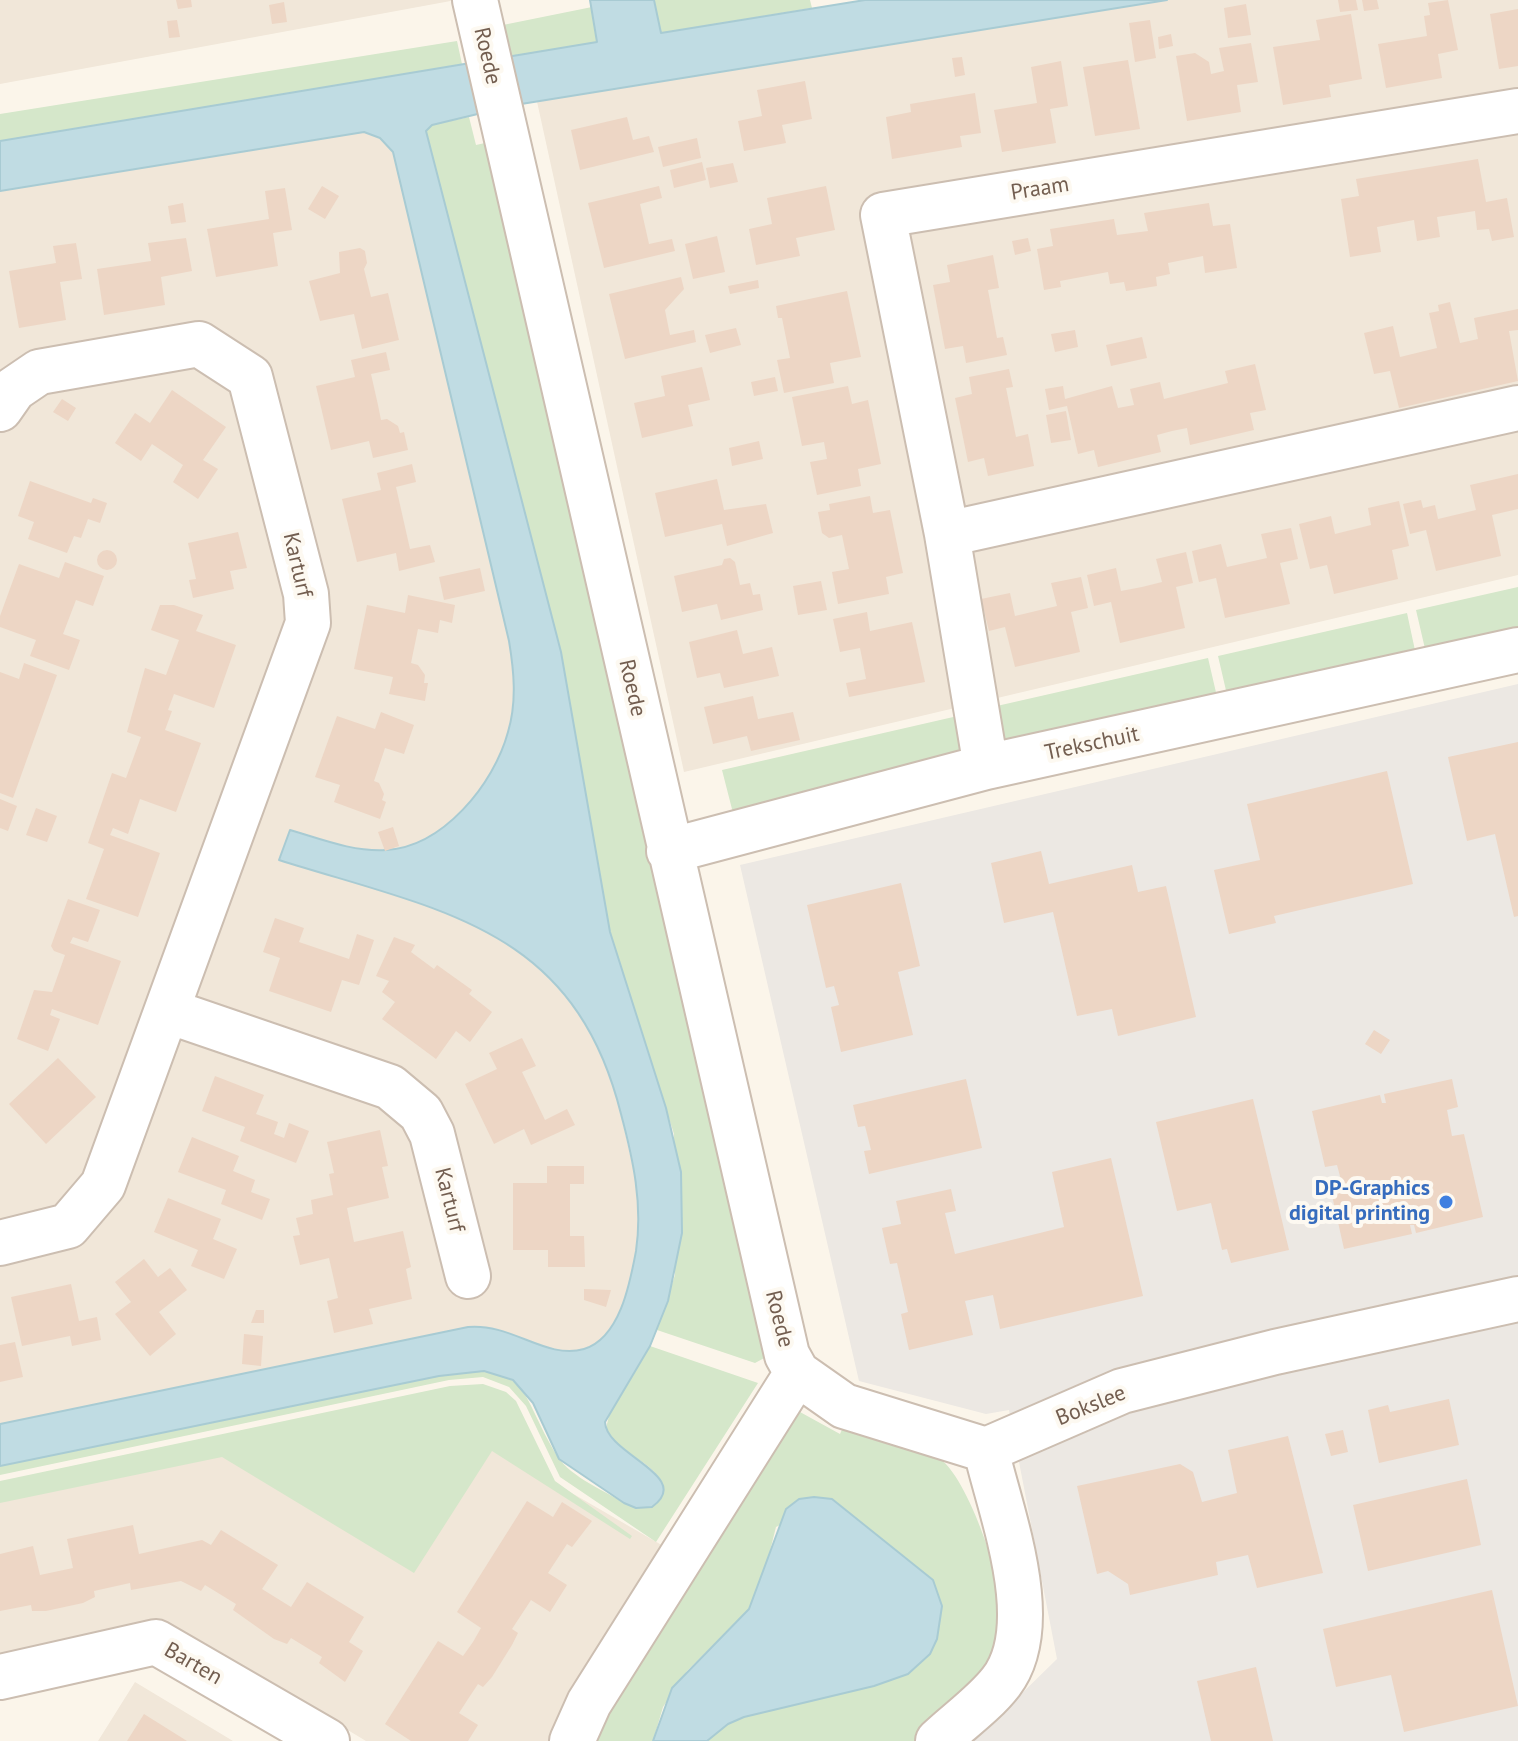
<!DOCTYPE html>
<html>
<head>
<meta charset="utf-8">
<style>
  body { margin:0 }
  canvas { display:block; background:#fbf5ea }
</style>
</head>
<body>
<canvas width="1518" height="1741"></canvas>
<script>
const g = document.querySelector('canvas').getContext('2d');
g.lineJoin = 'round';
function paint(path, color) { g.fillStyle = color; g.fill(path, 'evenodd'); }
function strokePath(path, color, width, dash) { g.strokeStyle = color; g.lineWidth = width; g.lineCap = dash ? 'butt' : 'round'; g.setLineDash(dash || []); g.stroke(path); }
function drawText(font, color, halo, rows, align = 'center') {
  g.font = font + ' "PT Sans",sans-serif'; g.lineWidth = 8; g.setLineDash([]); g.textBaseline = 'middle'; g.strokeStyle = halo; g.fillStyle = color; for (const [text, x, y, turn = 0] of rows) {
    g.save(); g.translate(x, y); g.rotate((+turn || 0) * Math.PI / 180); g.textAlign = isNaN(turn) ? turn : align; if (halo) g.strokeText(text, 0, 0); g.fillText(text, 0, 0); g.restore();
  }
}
paint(new Path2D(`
  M0,0H456L0,84Z
  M1080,0H1518V575L684,772L534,88Z
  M385,122L529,704L492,928L543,962L587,1016L612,1077L643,1210L642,1269L596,1362L0,1428V190Z
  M475,1437L665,1547L551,1741H366L185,1632L161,1628L0,1664V1494L215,1447Z
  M135,1682L233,1741H98Z`), '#f1e7d9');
paint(new Path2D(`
  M1518,684V1741H973L1057,1659L1009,1410L986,1414L859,1381L740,865Z`), '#ece8e3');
paint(new Path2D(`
  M654,0H810L812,8L660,33Z
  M592,7L598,42L504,57L498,26Z
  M457,41L462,64L0,141V114Z
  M469,117L476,145L494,141L768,1356L755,1363L657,1330L675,1275L674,1134L610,932L561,652L427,144L426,131L432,125Z
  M1518,587V631L1426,653L1416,610Z
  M1407,613L1416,655L1228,699L1218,656Z
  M1208,658L1218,701L998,752L988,708Z
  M962,715L970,758L733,813L722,770Z
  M650,1346L758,1383L656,1542L560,1477L526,1406L509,1387L483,1377L449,1380L0,1475V1466L439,1376C533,1360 518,1393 558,1457C571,1477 605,1491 624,1503L663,1485C653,1460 620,1455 605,1432L611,1408Z
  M483,1384L506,1392L516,1401L555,1481L632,1536L630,1539L492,1451L414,1573L222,1457L0,1503V1481L450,1386Z
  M800,1412L840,1434L845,1423C875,1434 909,1442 937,1457C968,1473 1008,1594 1003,1628C1002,1637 998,1649 994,1657C982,1686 938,1720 915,1741H707L728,1724L744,1717L874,1686L908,1674L930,1654L937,1639L933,1580L832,1499L776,1527L766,1567L749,1609L687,1671L663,1707L653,1741H594L614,1701Z`), '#d5e7ca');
const water = new Path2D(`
  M590,0H654L661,33L865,0H1167L515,105L432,125L426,131L561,652L610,932L666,1108L681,1172L682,1233L668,1301L650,1346L605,1422C606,1455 695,1476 652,1507L636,1508L624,1503L559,1459L533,1403L513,1380L484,1371L439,1376L0,1466V1424L468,1327C512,1323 546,1360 584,1349C620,1338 630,1283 636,1251C643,1204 633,1159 621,1114C574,926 440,911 279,860L290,830C321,839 353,852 386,850C443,847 494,784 508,732C517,702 514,671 509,641L393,152L380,138L364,132L0,191V141L597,42Z
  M814,1497L832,1499L933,1580L942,1606L937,1639L930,1654L908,1674L874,1686L744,1717L728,1724L707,1741H653L672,1688L749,1609L786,1509L799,1499Z`);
paint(water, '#c0dce3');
strokePath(water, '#a8cbd3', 2);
paint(new Path2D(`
  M176,0H191L192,7L178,9Z
  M1338,0H1356L1358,10L1340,12Z
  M1362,0H1377L1379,9L1364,11Z
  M1448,0L1458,50L1438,54L1442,78L1386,88L1378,44L1427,36L1424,16L1430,15L1428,3Z
  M284,2L287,22L272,24L269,5Z
  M1246,4L1251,35L1228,38L1224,8Z
  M1518,9V66L1499,69L1490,14Z
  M1351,14L1362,79L1329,85L1331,97L1283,105L1273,47L1320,40L1316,20Z
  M177,20L180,37L169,38L167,21Z
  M1150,20L1156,58L1135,62L1129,23Z
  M1171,34L1173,46L1159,49L1158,37Z
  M1251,43L1258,82L1237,85L1241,112L1187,121L1176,56L1195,53L1209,62L1211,74L1224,71L1219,48Z
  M962,57L965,75L955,77L952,58Z
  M1128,60L1140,129L1095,136L1083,67Z
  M1061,61L1068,106L1050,109L1056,143L1002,152L994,110L1037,103L1031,67Z
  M805,81L812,119L782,125L786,143L744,151L738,121L762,116L757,90Z
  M975,93L981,133L960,136L962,147L892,159L886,117L911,112L910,104Z
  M627,117L633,140L649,136L654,152L580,170L571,130Z
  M697,138L701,158L663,167L658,147Z
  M1478,159L1486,202L1507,198L1514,237L1492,241L1489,229L1477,230L1475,211L1437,217L1440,237L1417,241L1414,220L1377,227L1381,252L1350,257L1341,199L1359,196L1356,179Z
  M702,162L706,180L674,188L670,170Z
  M733,163L738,182L710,188L706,168Z
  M322,186L339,196L325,219L308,209Z
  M659,186L662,198L640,204L649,244L672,239L675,251L604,268L588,203Z
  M826,186L835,230L796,238L800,256L756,265L749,229L772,224L767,198Z
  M285,188L292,230L273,233L278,266L216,277L207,229L269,219L265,191Z
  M183,203L186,222L171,224L168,206Z
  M1209,203L1213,226L1230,224L1237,268L1205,273L1203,256L1168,263L1170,274L1156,277L1157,286L1126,291L1124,282L1110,284L1108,272L1060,281L1061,287L1044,290L1037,249L1053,246L1050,229L1114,219L1117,235L1148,231L1144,213Z
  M717,236L725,272L693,279L685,244Z
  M186,238L192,271L161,277L165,305L104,315L97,269L151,261L148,243Z
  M1028,238L1031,251L1015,255L1012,241Z
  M76,243L82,279L60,282L66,320L19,328L9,271L56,263L53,246Z
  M360,248L365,251L367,263L364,269L371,297L388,293L399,340L362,349L354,314L320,321L309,281L340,273L339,252Z
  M993,255L999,288L988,290L997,338L1003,337L1007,355L966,363L963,346L945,349L933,285L950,282L947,265Z
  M681,277L684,289L665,310L670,335L694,330L696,342L625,359L609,294Z
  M758,280L759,288L730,294L728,286Z
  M847,291L861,357L830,363L834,383L784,393L777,360L790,358L782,318H778L776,306Z
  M1450,302L1460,343L1478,339L1474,318L1518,309V330L1509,331L1518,381L1399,408L1390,371L1374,374L1364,333L1393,326L1400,357L1437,348L1429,313L1439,311L1438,305Z
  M736,328L741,345L710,353L705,335Z
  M1075,330L1078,347L1055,352L1051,334Z
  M1142,337L1147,358L1111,366L1106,345Z
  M386,352L390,370L371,374L378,405L381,420L387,419L398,426L400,433L404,432L408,450L373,458L369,441L331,450L316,386L355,377L351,360Z
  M1255,364L1266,410L1250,413L1254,430L1190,445L1187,428L1172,431L1157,435L1161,452L1098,467L1094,450L1078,454L1067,406L1049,410L1045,389L1063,386L1065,399L1112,386L1118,408L1134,405L1130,389L1160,382L1164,399L1228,383L1225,371Z
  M702,367L710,400L688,405L693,426L642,438L634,403L665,396L661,376Z
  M1009,369L1013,387L1006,388L1016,437L1028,434L1034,466L988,476L984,458L968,462L955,398L972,394L969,377Z
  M775,377L778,391L754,396L751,382Z
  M848,386L852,404L868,400L881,464L858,469L861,486L817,495L810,462L827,459L824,442L802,446L792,397Z
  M172,390L226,427L203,460L218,469L198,499L173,482L183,465L152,444L141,461L115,443L135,413L150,423Z
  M62,399L76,408L68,421L53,412Z
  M1066,411L1071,440L1051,443L1046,415Z
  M759,441L763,459L732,466L729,448Z
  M412,464L416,482L396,487L410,549L430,545L435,562L399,571L396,553L357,562L342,499L381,490L377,473Z
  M1518,474V509L1492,515L1501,556L1436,571L1426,530L1410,534L1403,504L1421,500L1423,508L1435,505L1438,519L1476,510L1470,485Z
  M717,479L724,510L766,504L773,533L727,546L722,524L665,537L655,493Z
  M30,481L91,503L93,498L107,503L100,523L88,519L81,538L74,536L67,553L28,539L34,522L18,516Z
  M870,496L873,513L890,510L903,573L886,577L889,594L838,604L832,572L849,569L842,535L829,538L822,533L818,512L830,510L829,504Z
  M1399,501L1409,546L1392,550L1398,579L1334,594L1327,565L1310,569L1299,524L1331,516L1335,534L1371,525L1368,508Z
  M1291,528L1298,559L1280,563L1290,604L1225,618L1216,578L1199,582L1192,551L1221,544L1227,567L1267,558L1261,534Z
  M238,532L247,568L230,571L234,589L193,598L189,580L196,579L188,543Z
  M97 560a10 10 0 1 1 20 0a10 10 0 1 1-20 0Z
  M1186,552L1193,583L1176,587L1185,628L1120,643L1111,602L1094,606L1087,575L1116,568L1121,591L1142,587L1162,582L1156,559Z
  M730,558L735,562L740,585L750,583L753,595L760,594L763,610L721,620L717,604L682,612L674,576L722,565L724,559Z
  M65,562L104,576L93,606L76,600L63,634L80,640L69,670L30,656L36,640L0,627V616L19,564L59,578Z
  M480,568L485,591L444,600L439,577Z
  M1081,577L1088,608L1071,612L1080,652L1015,667L1005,627L989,631L981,599L1010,593L1015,616L1057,606L1051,583Z
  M821,581L827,610L798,615L793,586Z
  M408,595L455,605L452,623L440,620L438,633L418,629L411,663L418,665L425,675L424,683H428L425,701L389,694L393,677L354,669L367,605L405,613Z
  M160,605H174L203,615L196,631L236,645L214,708L174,694L168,710L172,711L165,730L201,743L176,812L140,799L128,834L113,828L110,835L160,853L138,917L86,899L104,849L88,843L112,773L126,778L141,737L127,732L145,668L166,675L179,640L151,630Z
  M867,612L870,631L912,622L925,682L849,697L846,683L866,679L863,663L860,648L840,652L833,619Z
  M737,630L743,654L772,647L779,676L724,688L720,673L697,678L689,642Z
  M24,663L57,675L13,798L0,793V672L19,679Z
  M753,696L758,719L793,712L800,740L751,751L747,736L713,744L704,707Z
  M381,712L414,725L404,754L385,748L374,781L379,783L384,794L382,800L386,802L380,819L334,802L340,785L315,777L337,716L375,729Z
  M1518,742V916L1514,917L1495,834L1467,841L1448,757Z
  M1387,771L1413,884L1274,916L1276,923L1229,934L1214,870L1260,860L1247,804Z
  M0,799L17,806L8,831L0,828Z
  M36,808L57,816L47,842L26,835Z
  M393,827L399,846L385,851L378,832Z
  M1041,851L1049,884L1132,865L1138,892L1166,886L1196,1017L1118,1036L1112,1009L1077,1016L1053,912L1004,923L991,863Z
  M901,883L920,966L898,972L913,1035L841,1052L831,1007L839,1005L834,986L826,988L807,905Z
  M68,899L100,910L88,942L73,937L70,943L121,961L98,1025L52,1009L50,1015L60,1019L48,1051L17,1039L34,990L52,992L58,975L65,955L54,951L51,946Z
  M275,918L304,928L299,942L349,959L357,934L374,940L359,985L342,980L331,1012L269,991L280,958L263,952Z
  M394,937L415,945L411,952L434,969L437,965L472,990L469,994L492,1012L470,1042L456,1031L436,1059L382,1019L395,1002L382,992L389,981L376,976Z
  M1374,1030L1390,1040L1381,1054L1365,1044Z
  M522,1038L536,1066L522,1072L545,1120L567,1109L575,1125L531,1145L524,1129L494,1144L465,1084L497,1069L489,1053Z
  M58,1058L96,1097L46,1144L9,1104Z
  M215,1076L264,1095L256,1114L278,1122L274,1134L284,1138L289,1123L309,1131L296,1163L240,1141L245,1127L202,1111Z
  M966,1079L982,1148L869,1174L864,1151L871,1150L865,1126L858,1127L853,1105Z
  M1452,1079L1458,1107L1447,1110L1452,1136L1464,1134L1483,1217L1416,1233L1414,1225H1410L1412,1234L1344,1249L1329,1182L1341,1180L1337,1165L1325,1167L1312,1111L1380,1095L1382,1103H1386L1384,1094Z
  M1253,1099L1289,1250L1231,1263L1227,1249L1222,1250L1211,1203L1177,1211L1156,1122Z
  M380,1130L388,1166L382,1167L389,1198L347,1208L354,1242L403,1231L411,1267L406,1269L412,1299L369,1309L373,1324L334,1333L327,1301L338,1298L329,1258L300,1265L293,1236L300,1235L296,1218L313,1214L311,1200L333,1195L329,1174L334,1173L327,1142Z
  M192,1137L239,1156L233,1171L255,1180L251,1192L270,1199L262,1220L221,1204L226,1190L178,1172Z
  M1111,1158L1143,1296L1000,1329L993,1295L965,1301L973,1335L909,1350L901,1314L908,1312L904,1294L897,1263L890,1264L882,1228L901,1224L896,1201L951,1189L956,1211L945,1213L955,1254L1064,1227L1052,1172Z
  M547,1166H584V1184H570V1236H584L585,1267H548V1250H513V1183H547Z
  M168,1198L221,1219L213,1239L237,1249L224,1279L191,1266L198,1250L154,1232Z
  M144,1259L158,1277L170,1268L187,1290L159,1312L176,1334L150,1356L115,1314L131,1302L115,1282Z
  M71,1284L79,1321L97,1317L101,1340L72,1346L70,1336L22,1346L11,1297Z
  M584,1289L611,1290L606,1307L584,1300Z
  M256,1310H264V1323H251Z
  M244,1334L263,1336L261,1366L242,1364Z
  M15,1342L23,1377L0,1382V1345Z
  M1449,1399L1459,1445L1379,1463L1368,1410L1388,1405L1390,1412Z
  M1343,1430L1348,1452L1331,1456L1325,1434Z
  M1288,1436L1323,1573L1257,1588L1248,1555L1216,1562L1218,1575L1130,1595L1128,1584L1108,1571L1097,1574L1077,1486L1180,1464L1193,1472L1202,1502L1237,1493L1228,1450Z
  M1467,1479L1481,1545L1368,1571L1353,1505Z
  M527,1501L553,1517L562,1502L592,1521L572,1547L567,1544L548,1573L567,1585L550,1612L531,1600L512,1629L518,1633L512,1645L492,1677L483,1687L478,1684L468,1699L459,1713L478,1725L468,1741H411L385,1724L438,1641L463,1656L473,1642L481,1628L457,1612Z
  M133,1525L139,1554L202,1540L211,1545L221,1530L278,1565L262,1589L291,1607L307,1582L364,1617L349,1642L363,1651L345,1682L319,1663L322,1657L291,1638L287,1644L274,1639L233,1610L236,1604L205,1585L201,1591L181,1581L131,1590L130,1583L94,1591L95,1597L83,1603L46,1611H32L31,1605L0,1611V1554L33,1546L40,1575L73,1568L67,1539Z
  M1492,1590L1518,1706L1404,1732L1391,1675L1336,1687L1323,1629Z
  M1256,1667L1273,1741H1211L1197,1681Z
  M144,1714L187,1741H127Z`), '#edd6c5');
const minor = new Path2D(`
  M475,0L787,1355L797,1373L589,1703L572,1741
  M0,409L14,389L39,372L199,344L250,377L306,594L308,623L103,1185L68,1226L0,1243
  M947,534L1518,408
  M986,767L947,534L883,215L1518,111
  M669,851L986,767L1518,650
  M168,1011L390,1087L421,1113L432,1134L468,1276
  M797,1373L844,1406L986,1450
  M0,1677L156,1642L327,1741
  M938,1741C958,1722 984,1704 1001,1682C1045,1625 1001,1514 986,1450L1122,1391L1275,1352L1518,1299`);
strokePath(minor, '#ccbeb1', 48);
strokePath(minor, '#fff', 44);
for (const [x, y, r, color] of [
  [1446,1202,8,"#3f7fe0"]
]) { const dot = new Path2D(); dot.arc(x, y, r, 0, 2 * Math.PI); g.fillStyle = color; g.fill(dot); strokePath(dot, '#fdf9f1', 3); }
drawText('22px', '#735e50', '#fdf9f1', [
  ["Roede",487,56,77],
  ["Praam",1040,189,-9],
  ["Karturf",297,565,77],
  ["Roede",632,688,77],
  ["Trekschuit",1092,744,-12],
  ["Karturf",449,1200,76],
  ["Roede",779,1319,76],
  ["Bokslee",1091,1406,-22],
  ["Barten",193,1664,30]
]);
drawText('bold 22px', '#366cbe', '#fdf9f1', [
  ["DP-Graphics",1430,1189],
  ["digital printing",1430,1214]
], 'right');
</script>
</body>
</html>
